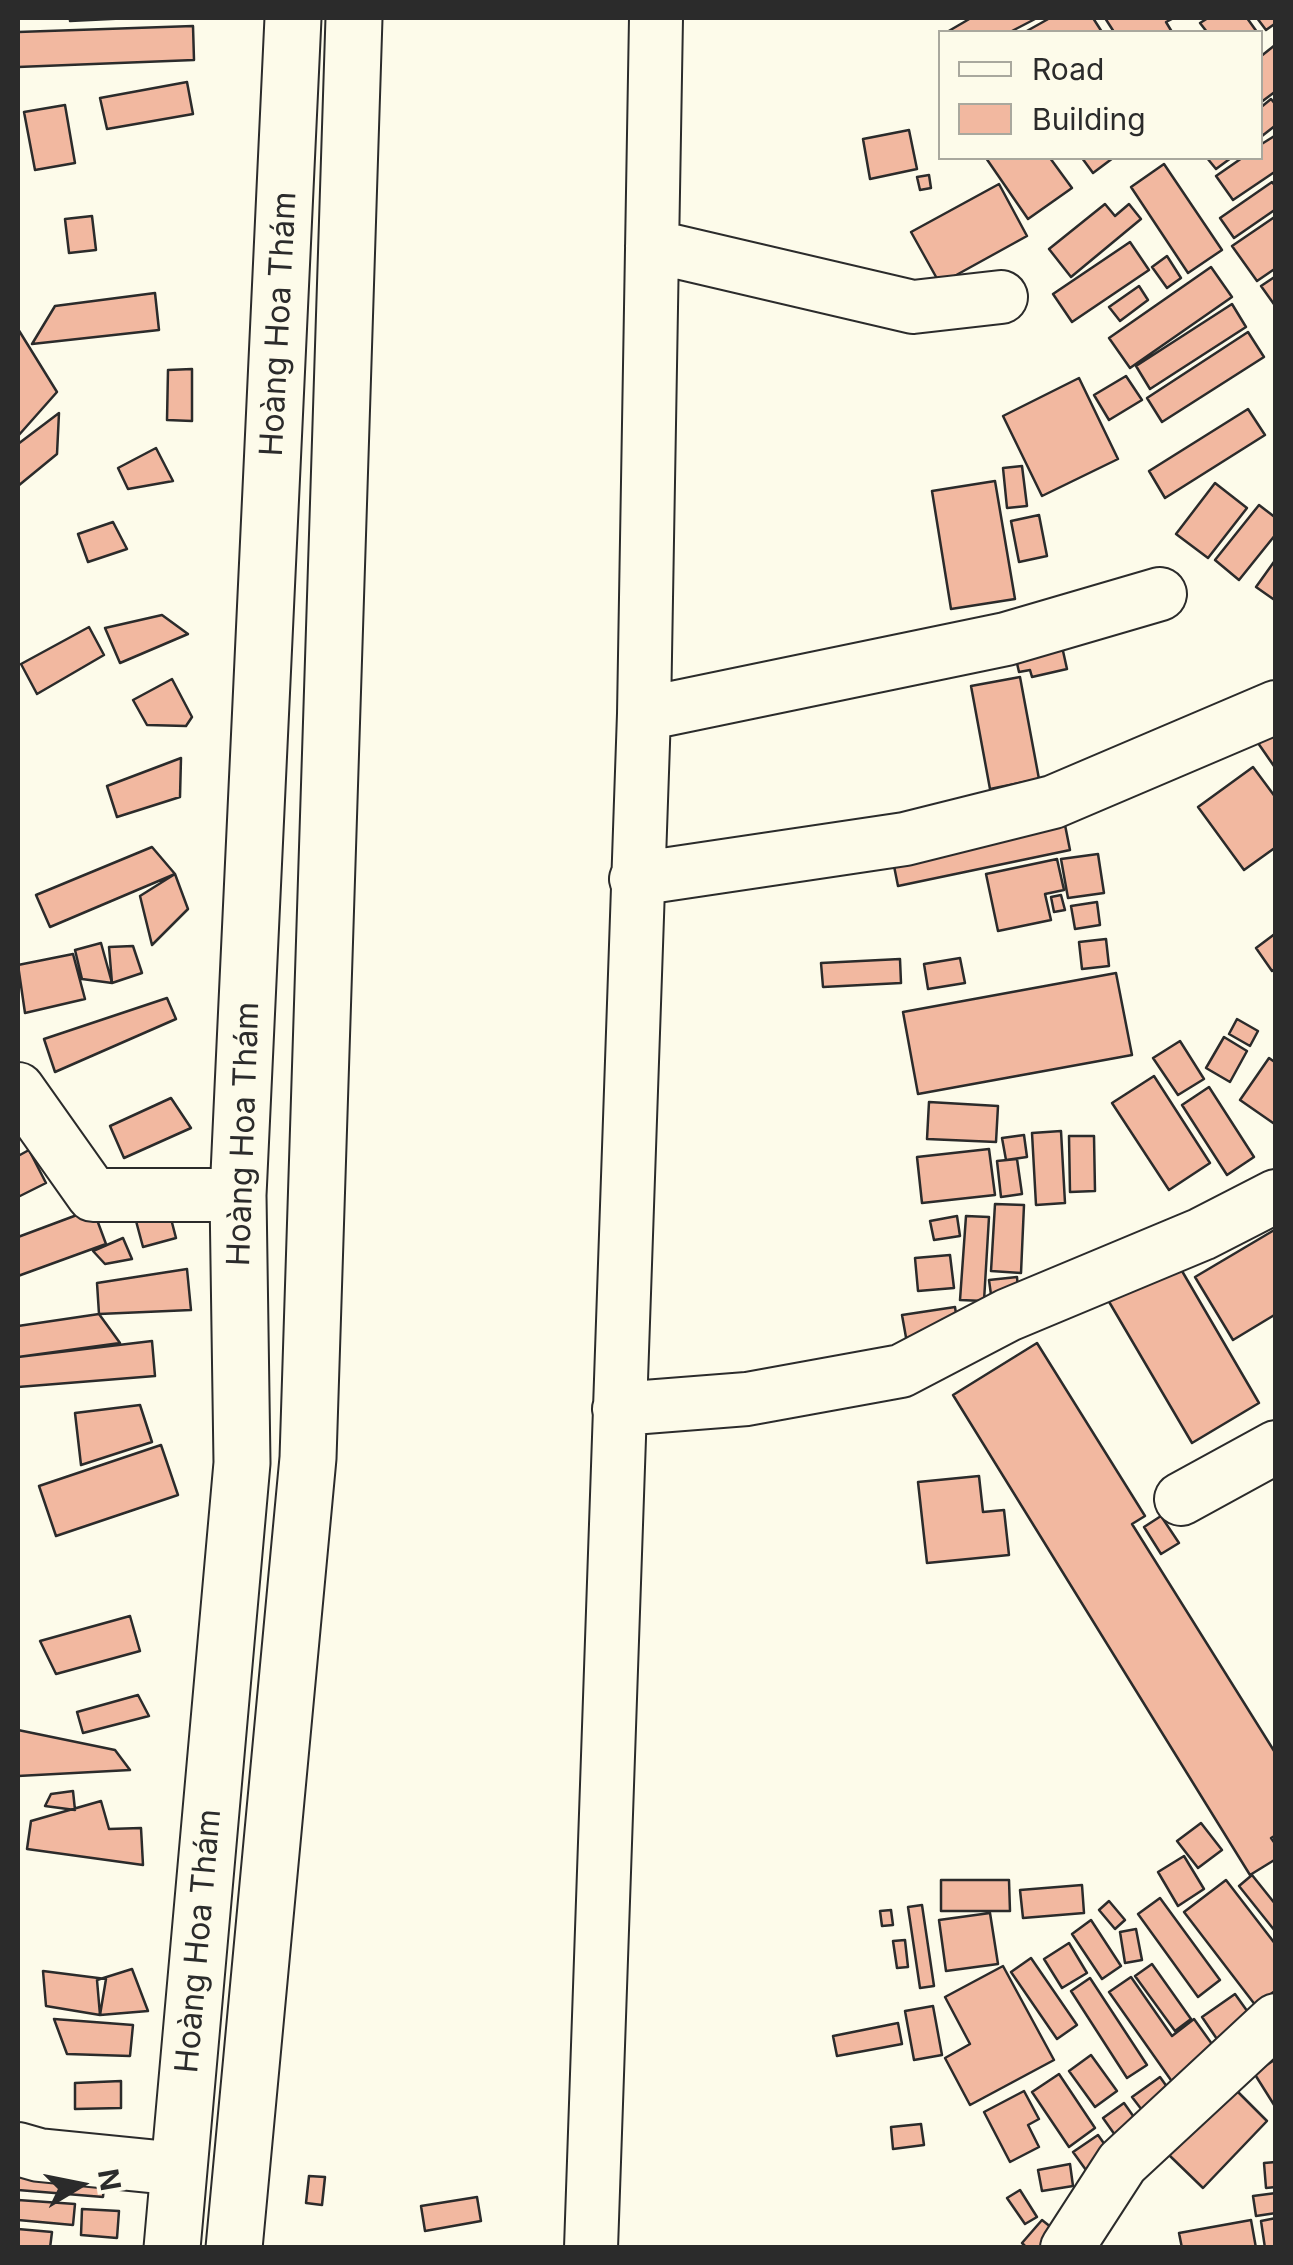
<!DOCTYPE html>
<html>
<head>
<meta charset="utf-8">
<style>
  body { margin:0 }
  #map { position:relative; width:1293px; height:2265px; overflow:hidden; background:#fdfbea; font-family:Inter,sans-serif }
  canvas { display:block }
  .frame { position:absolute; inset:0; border:20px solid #2b2b2b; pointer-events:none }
  .legend { position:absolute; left:938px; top:30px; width:325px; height:130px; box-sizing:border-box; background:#fdfbea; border:2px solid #a9a89e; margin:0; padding:12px 18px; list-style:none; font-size:30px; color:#2b2b2b }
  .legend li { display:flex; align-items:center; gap:20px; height:50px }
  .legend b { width:50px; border:2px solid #a9a89e }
  .north { position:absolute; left:30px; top:2135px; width:100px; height:100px; -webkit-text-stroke:8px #fdfbea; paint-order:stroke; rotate:80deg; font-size:28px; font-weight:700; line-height:40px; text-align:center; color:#2b2b2b }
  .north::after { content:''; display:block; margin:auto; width:35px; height:45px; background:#2b2b2b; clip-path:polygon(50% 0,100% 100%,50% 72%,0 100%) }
</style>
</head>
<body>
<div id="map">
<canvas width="1293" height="2265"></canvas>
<div class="frame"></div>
<ul class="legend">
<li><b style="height:12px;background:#fdfbea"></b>Road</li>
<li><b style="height:28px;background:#f2b8a0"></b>Building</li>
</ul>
<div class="north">N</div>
</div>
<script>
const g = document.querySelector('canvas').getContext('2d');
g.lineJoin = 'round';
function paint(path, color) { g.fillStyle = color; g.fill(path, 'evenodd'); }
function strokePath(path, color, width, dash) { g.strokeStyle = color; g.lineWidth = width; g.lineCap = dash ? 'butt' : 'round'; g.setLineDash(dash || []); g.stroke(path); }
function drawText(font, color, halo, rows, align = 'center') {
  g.font = font + ' Inter,sans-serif'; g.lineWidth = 8; g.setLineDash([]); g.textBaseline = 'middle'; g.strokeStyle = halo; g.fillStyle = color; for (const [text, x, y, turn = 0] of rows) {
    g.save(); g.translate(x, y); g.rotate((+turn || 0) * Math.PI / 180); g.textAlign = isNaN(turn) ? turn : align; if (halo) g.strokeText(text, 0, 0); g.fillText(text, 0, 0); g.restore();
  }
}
const building = new Path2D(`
  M70,18H131L70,21Z
  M971,18H1037L1010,32H947Z
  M1050,18H1093L1102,32H1025Z
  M1105,18H1174L1166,22L1172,32H1114Z
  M1208,18H1247L1257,32H1207L1200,23Z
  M1257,18H1276V23L1266,30Z
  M193,26L194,60L18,67V32Z
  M1275,45L1276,91L1260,103V57Z
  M187,82L193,114L107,129L100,98Z
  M1271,99L1276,105V125L1262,136L1260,108Z
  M65,105L75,163L35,170L24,112Z
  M909,130L917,169L870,179L863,139Z
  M1276,135V171L1233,200L1216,176L1242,158H1260V145Z
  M986,158H1050L1072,188L1028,219Z
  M1082,158H1113L1093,173Z
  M1207,158H1231L1216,169Z
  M1164,164L1222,250L1188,273L1131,187Z
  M929,175L931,188L920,190L917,177Z
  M1272,182L1276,187V209L1234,238L1220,218Z
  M999,184L1027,236L940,284L911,232Z
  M1105,204L1115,216L1129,204L1141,219L1071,277L1049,249Z
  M92,216L96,250L69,253L65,219Z
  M1276,216V268L1257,281L1232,246Z
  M1130,242L1149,270L1072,322L1053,294Z
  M1167,256L1181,278L1167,288L1152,267Z
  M1211,267L1232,297L1130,368L1109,338Z
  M1276,276V307L1261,286Z
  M1139,286L1148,300L1120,321L1109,307Z
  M155,293L159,330L32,344L55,306Z
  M1232,304L1246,327L1150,389L1136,366Z
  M18,329L57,392L18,436Z
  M1248,332L1264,357L1162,422L1147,398Z
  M192,369V421L167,420L168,370Z
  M1126,376L1142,400L1109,420L1094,395Z
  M1079,378L1118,459L1042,496L1003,416Z
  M1248,409L1265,435L1165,498L1149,471Z
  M59,413L57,454L18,486V444Z
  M156,448L173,481L128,489L118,468Z
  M1022,466L1027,506L1007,508L1003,468Z
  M995,481L1015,599L951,609L932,491Z
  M1215,483L1247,508L1208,558L1176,534Z
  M1259,505L1276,518V534L1239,580L1215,560Z
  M1039,515L1047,556L1019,562L1011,521Z
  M113,522L127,549L88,562L78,534Z
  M1276,559V601L1256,587Z
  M162,615L188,634L120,663L105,628Z
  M89,627L104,655L37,694L21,664Z
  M1061,642L1067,669L1032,677L1030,670L1019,672L1016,659Z
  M1020,677L1039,779L990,789L971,686Z
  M172,679L192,717L186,726L147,725L133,700Z
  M1276,731V769L1258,743Z
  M181,758L180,797L117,817L107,786Z
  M1253,767L1276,798V847L1244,870L1198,807Z
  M1063,815L1070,850L898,886L891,851Z
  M152,847L175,874L50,927L36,895Z
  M1098,854L1104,893L1068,898L1061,859Z
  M1057,859L1064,890L1045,894L1051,920L998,931L986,874Z
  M175,874L188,909L152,945L140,896Z
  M1061,895L1065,910L1054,912L1051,897Z
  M1097,902L1100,925L1075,929L1071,906Z
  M1276,933V968L1272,971L1256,948Z
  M1106,939L1109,966L1082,969L1079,942Z
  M101,943L112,983L82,979L75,950Z
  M133,946L142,973L112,983L109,947Z
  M73,954L85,999L25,1013L18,965Z
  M960,958L965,983L928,989L924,964Z
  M900,959L901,983L823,987L821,963Z
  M1116,973L1132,1055L918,1094L903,1012Z
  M167,998L176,1019L55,1072L44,1039Z
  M1237,1019L1258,1031L1250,1046L1229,1034Z
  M1224,1037L1247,1051L1230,1082L1206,1068Z
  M1180,1041L1204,1079L1178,1095L1153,1058Z
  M1269,1058L1276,1063V1125L1240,1100Z
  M1154,1076L1210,1163L1169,1190L1112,1103Z
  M1209,1087L1254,1157L1227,1175L1182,1105Z
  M171,1098L191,1128L124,1158L110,1126Z
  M929,1102L998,1106L996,1142L927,1139Z
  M1061,1131L1065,1203L1036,1205L1032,1133Z
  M1024,1135L1027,1157L1006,1160L1002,1138Z
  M1069,1136H1094L1095,1191L1070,1192Z
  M989,1149L995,1195L922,1203L917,1157Z
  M29,1150L46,1183L18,1197V1156Z
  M1017,1159L1022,1194L1001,1197L997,1161Z
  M995,1204L1024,1205L1021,1273L991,1271Z
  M93,1209L106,1244L18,1276V1237Z
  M169,1211L176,1238L143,1247L136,1221Z
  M957,1216L960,1236L934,1240L930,1221Z
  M966,1216L989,1217L984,1301L960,1300Z
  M1276,1229V1314L1233,1340L1195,1277Z
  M123,1238L132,1259L105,1264L93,1251Z
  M950,1255L954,1288L918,1291L915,1258Z
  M1175,1259L1259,1403L1192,1443L1108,1300Z
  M187,1269L191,1310L99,1314L97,1283Z
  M1017,1277L1019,1300L992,1302L989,1280Z
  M955,1307L959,1334L907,1343L902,1315Z
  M99,1314L120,1343L18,1357V1326Z
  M152,1341L155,1376L18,1387V1357Z
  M1037,1343L1145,1516L1132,1524L1276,1754V1835L1271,1838L1276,1845V1859L1250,1875L953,1395Z
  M140,1405L152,1442L81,1465L75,1413Z
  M161,1445L178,1495L56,1536L39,1486Z
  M979,1476L983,1512L1004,1510L1009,1555L927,1563L918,1482Z
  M1161,1516L1179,1543L1161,1554L1144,1527Z
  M130,1616L140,1651L56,1674L40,1641Z
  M138,1695L149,1716L83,1733L77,1712Z
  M18,1730L115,1750L130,1770L18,1776Z
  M73,1791L75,1810L45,1806L51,1794Z
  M101,1801L109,1829L141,1828L143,1865L27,1849L31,1821Z
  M1201,1823L1222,1850L1198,1868L1177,1841Z
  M1184,1856L1204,1889L1178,1906L1158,1872Z
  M1252,1875L1276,1905L1275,1931L1239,1886Z
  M941,1880H1009L1010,1911H941Z
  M1226,1880L1276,1945V1990L1256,2006L1184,1912Z
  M1082,1885L1084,1913L1023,1918L1020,1890Z
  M1160,1898L1220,1980L1198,1997L1138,1914Z
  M1109,1901L1125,1920L1115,1929L1099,1910Z
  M922,1905L934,1986L920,1988L908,1907Z
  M891,1910L893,1925L882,1926L880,1911Z
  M990,1913L998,1964L946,1971L939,1920Z
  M1091,1920L1121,1966L1102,1979L1072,1934Z
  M1136,1929L1142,1960L1125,1963L1120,1932Z
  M905,1940L908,1967L897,1968L893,1941Z
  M1069,1943L1087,1973L1062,1988L1044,1959Z
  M1031,1958L1077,2025L1057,2039L1011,1972Z
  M1152,1964L1191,2019L1175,2031L1135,1976Z
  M1003,1966L1054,2060L970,2105L945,2058L970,2044L945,1997Z
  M132,1969L148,2011L100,2015L97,1980Z
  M43,1971L106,1979L100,2015L46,2006Z
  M1131,1977L1172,2036L1194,2019L1217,2051L1173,2083L1109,1992Z
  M1090,1978L1147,2065L1127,2078L1071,1991Z
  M1235,1994L1255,2022L1221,2045L1202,2017Z
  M933,2006L942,2055L914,2060L905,2011Z
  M54,2019L133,2025L130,2056L67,2054Z
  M898,2023L902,2044L837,2056L833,2036Z
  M1091,2055L1117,2091L1095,2107L1069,2071Z
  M1276,2059V2108L1254,2073Z
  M1059,2074L1095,2128L1069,2147L1032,2092Z
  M1160,2077L1175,2098L1148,2118L1132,2097Z
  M121,2081V2108L75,2109V2083Z
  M1234,2088L1267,2121L1203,2188L1169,2155Z
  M1024,2091L1039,2119L1028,2125L1039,2147L1010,2162L984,2112Z
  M1124,2103L1136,2120L1115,2135L1103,2118Z
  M921,2124L924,2145L893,2149L891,2127Z
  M1098,2135L1115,2159L1091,2177L1073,2152Z
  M1276,2162V2187L1266,2188L1264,2163Z
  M1070,2164L1073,2186L1042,2191L1038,2170Z
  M18,2169L105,2176L103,2197L18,2190Z
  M309,2176L325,2177L322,2205L306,2203Z
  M1020,2190L1037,2217L1025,2224L1007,2198Z
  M1276,2193V2213L1256,2216L1253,2196Z
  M477,2197L481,2221L425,2231L421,2206Z
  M18,2200L75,2204L73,2225L18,2220Z
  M82,2209L119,2211L117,2238L81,2235Z
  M1276,2218V2248H1265L1261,2221Z
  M1042,2220L1057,2232L1043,2248H1027L1022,2243Z
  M1251,2220L1256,2248H1182L1179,2233Z
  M18,2229L52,2232L50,2248H18Z`);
paint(building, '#f2b8a0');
strokePath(building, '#2b2b2b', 2.5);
const minor = new Path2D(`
  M652,246L913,307L1001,297
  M644,714L1006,639L1160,594
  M636,879L905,839L1053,802L1276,707
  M18,1089L93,1195H238
  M619,1409L747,1399L901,1371L1008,1315L1202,1234L1276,1196
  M1181,1499L1276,1447
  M18,2149L39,2155L179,2169
  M591,2248L644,714L656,18
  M1067,2248L1122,2163L1276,2020`);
const major = new Path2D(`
  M172,2248L242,1463L238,1195L293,18
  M234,2248L308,1458L354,18`);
strokePath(minor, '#2b2b2b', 56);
strokePath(major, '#2b2b2b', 59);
strokePath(minor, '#fdfbea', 52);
strokePath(major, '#fdfbea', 55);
drawText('32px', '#2b2b2b', '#fdfbea', [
  ["Hoàng Hoa Thám",279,324,-87],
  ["Hoàng Hoa Thám",244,1134,-88],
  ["Hoàng Hoa Thám",199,1941,-85]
]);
</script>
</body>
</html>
